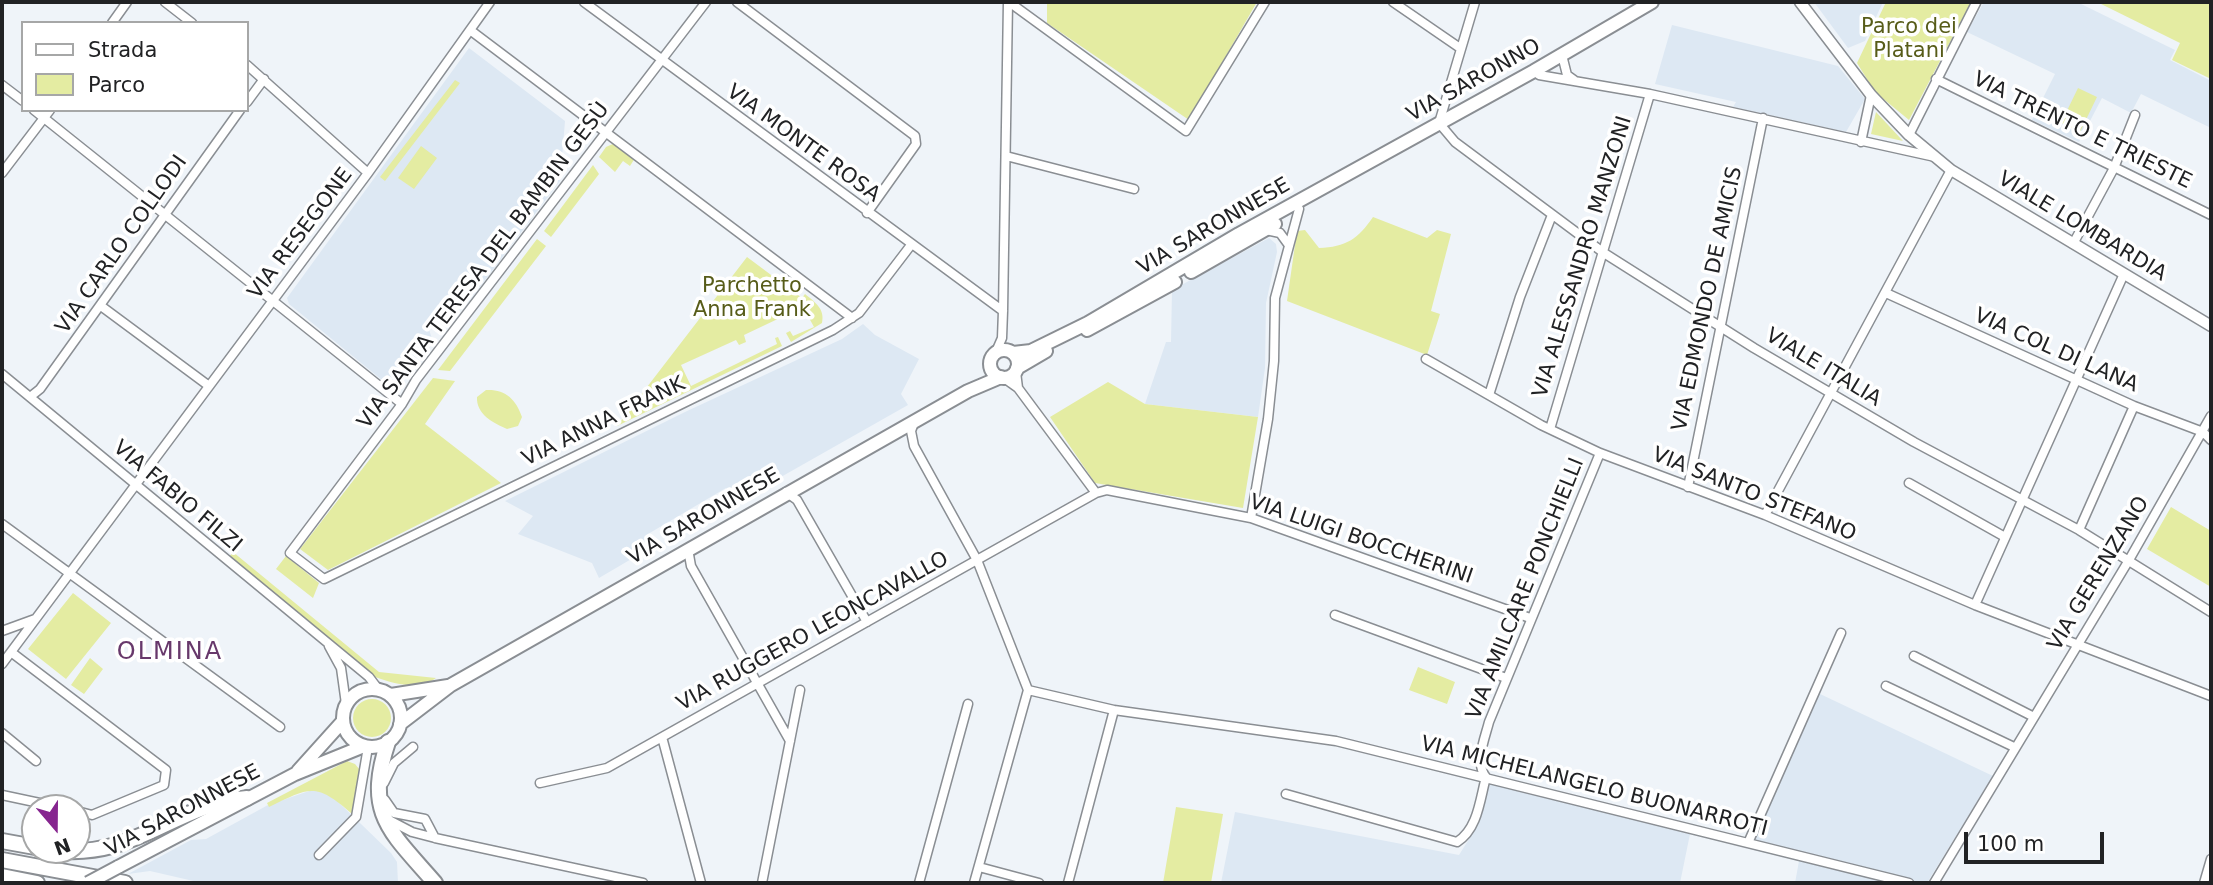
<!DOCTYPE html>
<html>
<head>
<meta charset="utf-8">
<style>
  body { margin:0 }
  #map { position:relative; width:2213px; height:885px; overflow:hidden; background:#eff4f9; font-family:"DejaVu Sans",sans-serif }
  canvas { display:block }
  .frame { position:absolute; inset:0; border:4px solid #212224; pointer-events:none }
  .legend { position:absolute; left:21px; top:21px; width:228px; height:91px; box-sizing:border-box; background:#fff; border:2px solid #a6a7a7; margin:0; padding:9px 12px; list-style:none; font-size:21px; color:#212224 }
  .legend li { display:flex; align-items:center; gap:14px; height:35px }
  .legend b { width:35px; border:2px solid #a6a7a7 }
  .north { position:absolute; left:21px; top:794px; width:70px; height:70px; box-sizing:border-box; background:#fff; border:2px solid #a6a7a7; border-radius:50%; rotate:160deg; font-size:19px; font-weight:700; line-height:28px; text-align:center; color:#212224 }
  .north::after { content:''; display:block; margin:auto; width:24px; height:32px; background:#86258f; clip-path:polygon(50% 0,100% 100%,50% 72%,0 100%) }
  .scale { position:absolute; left:1964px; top:832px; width:140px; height:32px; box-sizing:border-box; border:4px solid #212224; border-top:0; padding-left:9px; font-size:21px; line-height:24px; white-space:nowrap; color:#212224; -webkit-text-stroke:5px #fff; paint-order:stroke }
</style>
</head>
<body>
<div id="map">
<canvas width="2213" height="885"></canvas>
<div class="frame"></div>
<ul class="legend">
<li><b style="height:9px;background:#fff"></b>Strada</li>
<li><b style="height:19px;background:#e4eca2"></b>Parco</li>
</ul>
<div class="north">N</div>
<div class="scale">100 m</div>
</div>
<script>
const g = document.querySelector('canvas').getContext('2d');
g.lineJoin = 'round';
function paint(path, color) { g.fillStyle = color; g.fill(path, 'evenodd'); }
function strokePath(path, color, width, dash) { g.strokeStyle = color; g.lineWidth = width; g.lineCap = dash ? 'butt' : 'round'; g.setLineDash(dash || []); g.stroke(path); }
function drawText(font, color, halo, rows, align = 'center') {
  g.font = font + ' "DejaVu Sans",sans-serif'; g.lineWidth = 7; g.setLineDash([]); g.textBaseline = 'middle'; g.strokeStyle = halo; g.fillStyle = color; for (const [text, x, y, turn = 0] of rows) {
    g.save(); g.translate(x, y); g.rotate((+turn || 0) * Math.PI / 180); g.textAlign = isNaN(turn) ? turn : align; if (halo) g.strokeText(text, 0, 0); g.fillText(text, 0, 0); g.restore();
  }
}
paint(new Path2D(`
  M1814,2H1883L1865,41L1848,48Z
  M1984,2H2077L2175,50L2170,60L2211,81V128L2141,94L2131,113L2102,98L2079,142L2032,120L2055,74L1967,32Z
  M1672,25L1838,66L1865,99L1846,132L1733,107L1736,102L1655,84Z
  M469,48L565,121L560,181L467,304L453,294L428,326L432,339L393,389L289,304L287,298Z
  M1269,238L1276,244L1277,252L1266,303L1265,368L1258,417L1145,404L1166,342H1171L1172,290Z
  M863,324L875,335L919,359L901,394L908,405L735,503L726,488L648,534L645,551L599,578L592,563L518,534L533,516L505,501L685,412L842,339Z
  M1818,693L1993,776L1927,883H1795L1799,861L1750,849Z
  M1488,782L1690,834L1680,883H1221L1235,812L1459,855L1479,823Z
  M315,789L331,795L391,853L397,862L398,883H202L150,871L128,874L191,840L206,839L268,805Z`), '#dde8f3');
paint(new Path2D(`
  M1047,2H1257L1189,120L1047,23Z
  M1886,2H1971L1909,120L1875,92L1857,63Z
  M2097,2H2211V79L2172,60L2180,43Z
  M455,80L460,83L385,181L380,177Z
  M2078,88L2097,97L2080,132L2061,123Z
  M1876,112L1903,141L1871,134Z
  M615,143L635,158L630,166L623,161L615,172L599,157L606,147Z
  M421,146L437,158L414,189L398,178Z
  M593,165L599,174L551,237L544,231Z
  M1373,217L1427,238L1437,230L1451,234L1431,311L1440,314L1427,355L1287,301L1297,231L1305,230L1319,248C1346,247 1358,239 1373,217Z
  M537,239L546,246L450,371L438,370Z
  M747,257L802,298L805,294C816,303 825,309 822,323L791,342L786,333L790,331L793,336L814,327L803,307L744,335L746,342L739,345L736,340L681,365L691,386L777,344L775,338L778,337L782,346L617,426Z
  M433,378L455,381L425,424L501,483L328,570L300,549Z
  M1108,382L1145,404L1258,417L1243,508L1095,483L1050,417Z
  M486,390C505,389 516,399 522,417L518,426L507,429C493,423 476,414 477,397Z
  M2171,507L2211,531V587L2147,549Z
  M233,552L379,672L436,678C419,691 395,684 375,677L229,557Z
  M286,556L319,583L313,598L276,569Z
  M73,593L111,623L66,679L28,649Z
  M90,658L103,669L84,694L71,685Z
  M1418,667L1455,682L1447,704L1409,690Z
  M353 718a19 19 0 1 1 38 0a19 19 0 1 1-38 0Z
  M347,761L355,764L360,770L352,814C316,782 310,787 269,807L267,803Z
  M1176,807L1223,814L1211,883H1163Z`), '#e4eca2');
const minor = new Path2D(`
  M165,2L192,23
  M584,2L1003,311
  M706,2L416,380L402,404L290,553L324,579L833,330L859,313L911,245
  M737,2L915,136L916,144L867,213
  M1009,2L1186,131L1265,2
  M1393,2L1460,48
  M1475,2L1439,123L1455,142L1604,253L1754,348L1914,442L2079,530L2211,612
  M112,23L127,2
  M470,30L852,318
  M1562,55L1567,75L1574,80
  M247,65L368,173
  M1534,71L1539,75L1650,94L1935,157
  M1936,79L2211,215
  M2,85L23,101
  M247,102L264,79
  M34,110L402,404
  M1909,135L1976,3
  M1861,142L1871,95
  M1006,156L1134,189
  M2,173L50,110
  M1266,230L1280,233L1288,244
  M2073,244L2114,168L2135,115
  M1886,293L2134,406L2203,432L2211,440
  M101,306L209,386
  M995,354L1002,338L1003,311L1008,2
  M1426,359L1541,425L1600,453L1765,515L1975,605L2211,696
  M2,374L369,677L378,689
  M1004,378L1018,388L1016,372
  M1018,388L1096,493
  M1489,395L1520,297L1552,215
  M30,397L40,389L240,110
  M915,420L911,431L914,446L977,560L1028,690L974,883
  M1550,429L1650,94
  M1909,483L2005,537
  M1688,487L1763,118
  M786,492L797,500L867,622
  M1765,515L1951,170
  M1251,518L1268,419L1274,361L1275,298L1299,209
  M2,524L280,727
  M2079,530L2134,406
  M688,549L691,566L790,741
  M1975,605L2123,276
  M1335,615L1506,678
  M2,631L35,619
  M329,646L341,668L346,704
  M11,652L166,770L164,785L92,815L77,811
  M1914,656L2034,717
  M2,664L368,173L490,2
  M1886,686L2014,747
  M1028,690L1114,710L1336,741L1909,883
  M2,733L36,761
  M662,737L701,883
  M384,783L394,763L413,747
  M540,783L607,768L1096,493L1107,490L1251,518L1530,618
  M1286,794L1457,842C1478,829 1480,799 1486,777C1474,763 1485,738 1489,722L1600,453
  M2,795L63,808
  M385,800L394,813L425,819L435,838
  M389,820L412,832L435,838L643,883
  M1748,843L1841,633
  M319,855L356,817L368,747
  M979,867L1039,883
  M762,883L800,690
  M919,883L968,704
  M1068,883L1114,710
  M1934,883L2129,560L2211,416
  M2204,883L2211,859`);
const tertiary = new Path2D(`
  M1800,2L1871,95L1909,135L1951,170L2211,326`);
const primary = new Path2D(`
  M1191,272L1275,224
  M1087,330L1175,282
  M990 364a14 14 0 1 1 28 0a14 14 0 1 1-28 0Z
  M1013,353L1031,351L1088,323L1239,234L1534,71L1652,2
  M1017,368L1046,351
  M343 718a29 29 0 1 1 58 0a29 29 0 1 1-58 0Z
  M391,695L448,686
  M400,724L451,685L968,391L1001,377
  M298,771L343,721
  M118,867L295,774L364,746`);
const motorway = new Path2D(`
  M388,742C364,814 390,831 435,883
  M2,841L35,847
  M54,850C135,860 174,804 247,798
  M2,860L125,883
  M2,876L37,883`);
strokePath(minor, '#8a8e93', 11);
strokePath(tertiary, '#8a8e93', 13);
strokePath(primary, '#8a8e93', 16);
strokePath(motorway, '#8a8e93', 18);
strokePath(minor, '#fff', 8);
strokePath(tertiary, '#fff', 10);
strokePath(primary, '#fff', 12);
strokePath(motorway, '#fff', 14);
const primaryBridge = new Path2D(`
  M88,883L118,867`);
strokePath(primaryBridge, '#8a8e93', 16, []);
strokePath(primaryBridge, '#fff', 12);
drawText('21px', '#575c19', '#fff', [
  ["Parco dei",1909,28],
  ["Platani",1909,52],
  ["Parchetto",752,287],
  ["Anna Frank",752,311]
]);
drawText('21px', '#212224', '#fff', [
  ["VIA SARONNO",1474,81,-29],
  ["VIA TRENTO E TRIESTE",2082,131,26],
  ["VIA MONTE ROSA",803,144,36],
  ["VIA SARONNESE",1214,227,-30],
  ["VIALE LOMBARDIA",2082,227,31],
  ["VIA RESEGONE",301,234,-53],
  ["VIA CARLO COLLODI",122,245,-55],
  ["VIA ALESSANDRO MANZONI",1583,257,-73],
  ["VIA SANTA TERESA DEL BAMBIN GESÙ",484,266,-53],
  ["VIA EDMONDO DE AMICIS",1708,299,-78],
  ["VIA COL DI LANA",2056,351,24],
  ["VIALE ITALIA",1823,368,31],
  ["VIA ANNA FRANK",604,422,-26],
  ["VIA SANTO STEFANO",1754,495,22],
  ["VIA FABIO FILZI",177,497,40],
  ["VIA SARONNESE",704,517,-30],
  ["VIA LUIGI BOCCHERINI",1361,540,19],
  ["VIA GERENZANO",2099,574,-59],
  ["VIA AMILCARE PONCHIELLI",1526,589,-68],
  ["VIA RUGGERO LEONCAVALLO",813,632,-29],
  ["VIA MICHELANGELO BUONARROTI",1594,787,14],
  ["VIA SARONNESE",183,811,-28]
]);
g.letterSpacing = '2px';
drawText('24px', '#67386b', '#fff', [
  ["OLMINA",170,653]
]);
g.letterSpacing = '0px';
</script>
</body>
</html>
